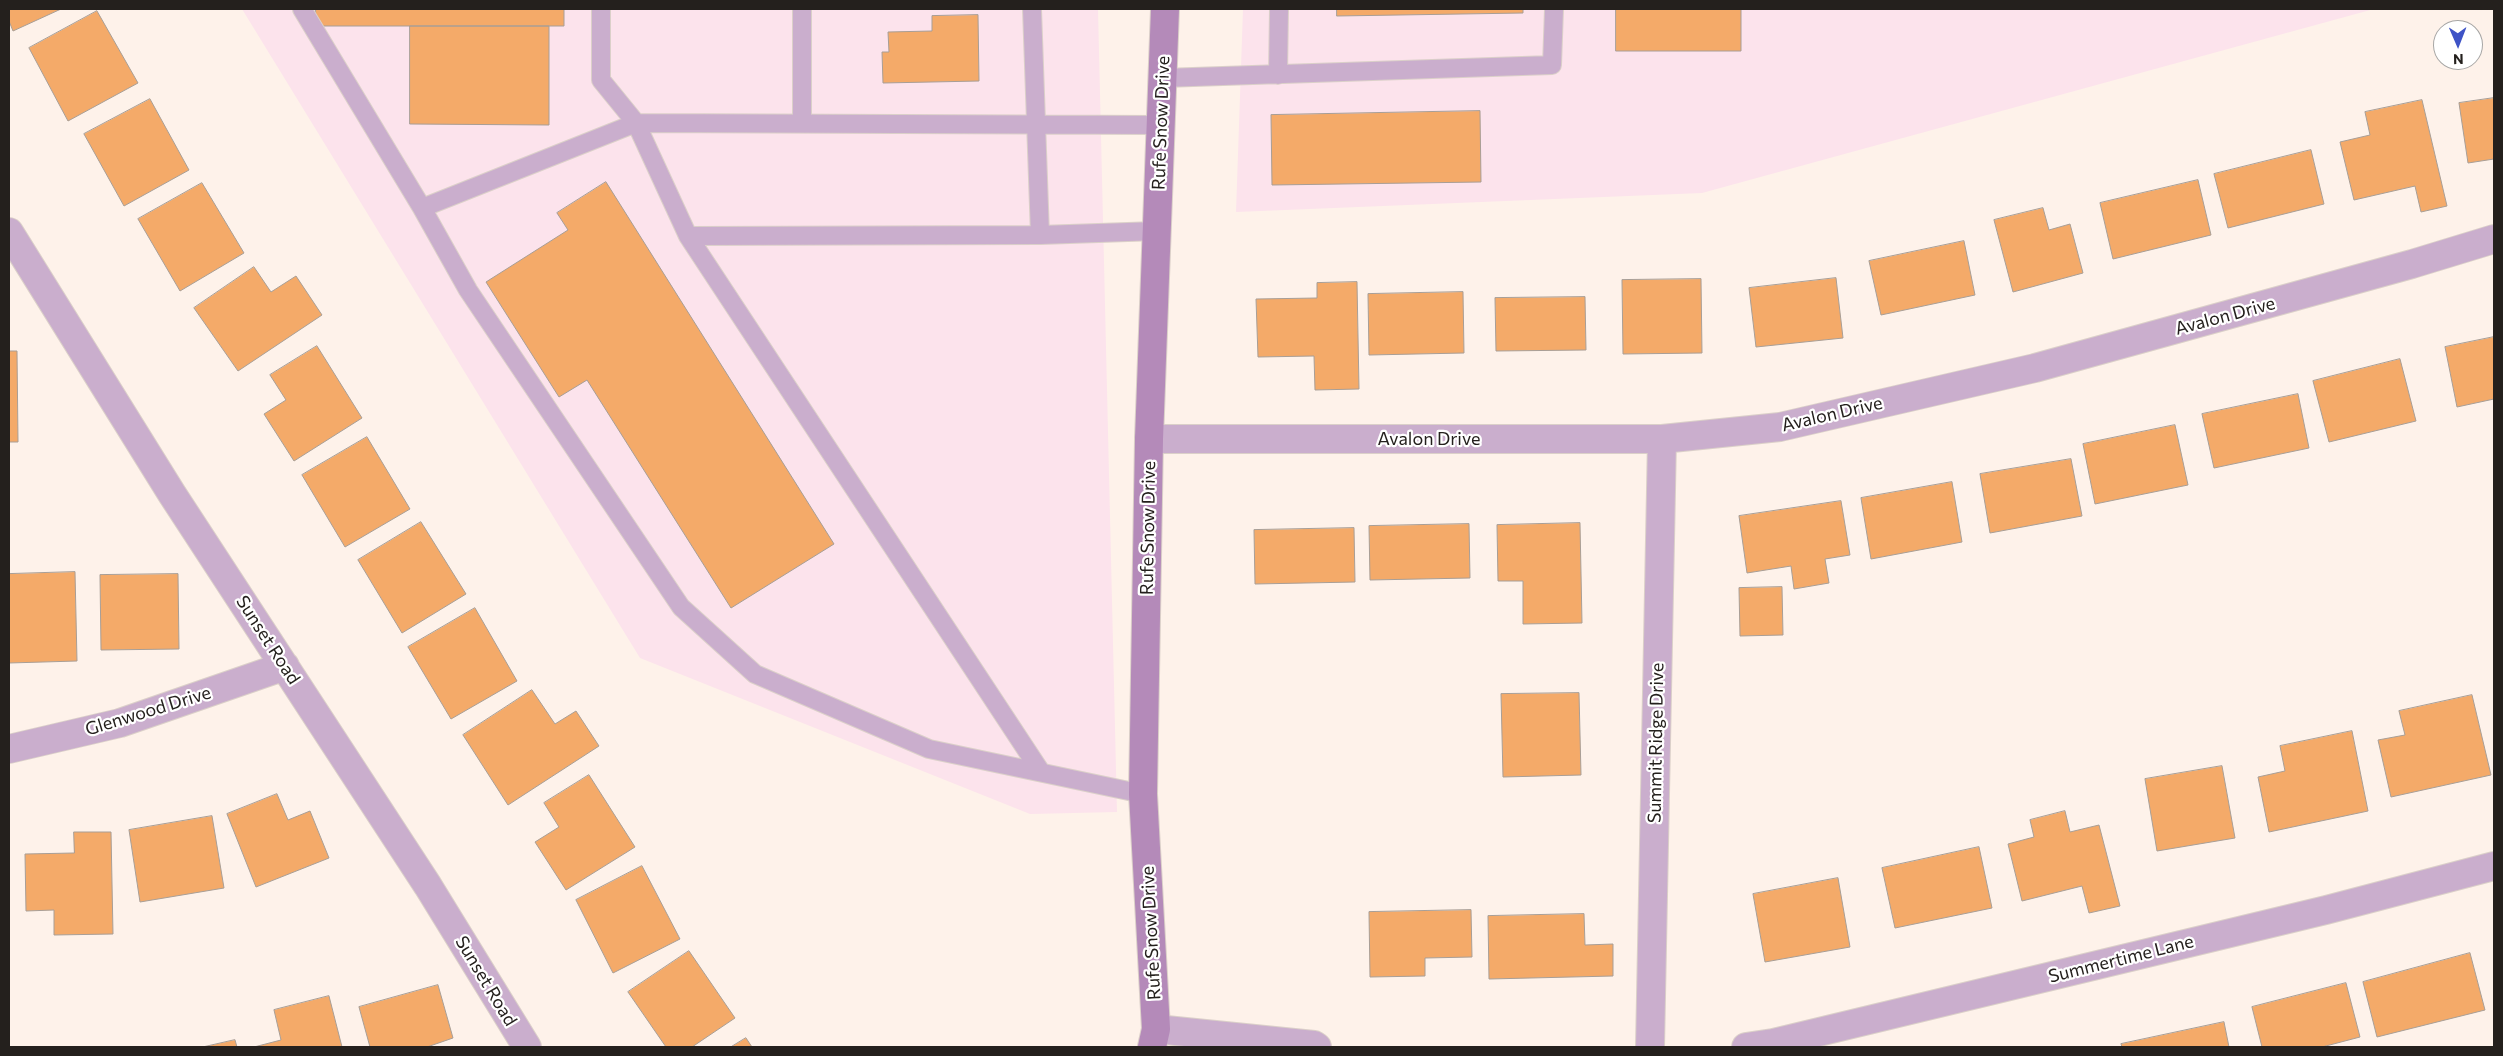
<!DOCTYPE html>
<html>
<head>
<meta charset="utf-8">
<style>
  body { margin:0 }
  #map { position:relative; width:2503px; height:1056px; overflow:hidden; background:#fef2ea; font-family:Commissioner,sans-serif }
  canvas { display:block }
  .frame { position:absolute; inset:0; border:10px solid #24201d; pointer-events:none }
  .north { position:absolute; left:2433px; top:20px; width:50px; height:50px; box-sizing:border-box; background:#fff; border:1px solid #a7a6a5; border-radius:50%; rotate:179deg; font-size:14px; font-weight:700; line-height:20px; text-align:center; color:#24201d }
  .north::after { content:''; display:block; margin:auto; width:18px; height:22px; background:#3e53c6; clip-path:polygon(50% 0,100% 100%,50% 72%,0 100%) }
</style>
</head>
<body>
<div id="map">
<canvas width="2503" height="1056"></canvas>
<div class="frame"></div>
<div class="north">N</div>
</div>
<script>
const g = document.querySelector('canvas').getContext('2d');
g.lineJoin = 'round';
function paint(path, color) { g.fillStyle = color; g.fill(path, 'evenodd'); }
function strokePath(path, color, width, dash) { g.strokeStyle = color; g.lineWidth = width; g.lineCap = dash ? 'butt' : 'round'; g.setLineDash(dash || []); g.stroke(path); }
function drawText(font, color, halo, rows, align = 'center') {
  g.font = font + ' Commissioner,sans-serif'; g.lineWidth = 4.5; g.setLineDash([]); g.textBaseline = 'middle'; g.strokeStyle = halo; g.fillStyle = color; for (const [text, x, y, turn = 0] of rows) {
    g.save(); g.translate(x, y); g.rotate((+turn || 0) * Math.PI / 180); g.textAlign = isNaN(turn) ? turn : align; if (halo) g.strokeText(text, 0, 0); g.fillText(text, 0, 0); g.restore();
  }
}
paint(new Path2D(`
  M242,9H1098L1117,812L1030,814L640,658Z
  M1243,9H2374L1702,193L1236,212Z`), '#fce3ec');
const building = new Path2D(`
  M9,9H61L13,31L9,21Z
  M316,9H564V26H316Z
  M1337,9H1523V13L1337,16Z
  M1616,9H1741V51H1616Z
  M97,11L138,83L68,121L29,48Z
  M978,15L979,81L883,83L882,52H889L888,32L932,31V16Z
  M410,26H549V125L410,124Z
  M2494,98V159L2468,163L2459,103Z
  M150,99L189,170L124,206L84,134Z
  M2422,100L2447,206L2421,212L2415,186L2354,200L2340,142L2370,135L2365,112Z
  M1480,111L1481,182L1272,185L1271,115Z
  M2311,150L2324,204L2228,228L2214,174Z
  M2198,180L2211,235L2113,259L2100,203Z
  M606,182L834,544L731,608L587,380L559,397L486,282L568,230L557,213Z
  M202,183L244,253L180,291L138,219Z
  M2043,208L2049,230L2070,224L2083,273L2013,292L1994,220Z
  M1964,241L1975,295L1881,315L1869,261Z
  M254,267L271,292L296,276L322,315L238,371L194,308Z
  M1836,278L1843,338L1756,347L1749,288Z
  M1701,279L1702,353L1623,354L1622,280Z
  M1357,282L1359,389L1315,390L1314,356L1258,357L1256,299L1317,298V283Z
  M1463,292L1464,353L1369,355L1368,294Z
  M1585,297L1586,350L1496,351L1495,298Z
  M2494,337V399L2457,407L2445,347Z
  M317,346L362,418L294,461L264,414L286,400L270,375Z
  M9,351H17L18,442H9Z
  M2400,359L2416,421L2329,442L2313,381Z
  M2298,394L2309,448L2214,468L2202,414Z
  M2175,425L2188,485L2095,504L2083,444Z
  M367,437L410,509L345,547L302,475Z
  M2071,459L2082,516L1990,533L1980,474Z
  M1952,482L1962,542L1871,559L1861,498Z
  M1841,501L1850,555L1825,559L1829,583L1794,589L1791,566L1747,573L1739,516Z
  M421,522L466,594L402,633L358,560Z
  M1580,523L1582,623L1523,624V581H1498L1497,525Z
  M1469,524L1470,578L1370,580L1369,526Z
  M1354,528L1355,582L1255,584L1254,530Z
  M75,572L77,661L9,663V574Z
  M178,574L179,649L101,650L100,575Z
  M1782,587L1783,635L1740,636L1739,588Z
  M475,608L517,681L451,719L408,647Z
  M532,690L555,724L576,711L599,746L508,805L463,735Z
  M1579,693L1581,775L1503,777L1501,694Z
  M2472,695L2491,775L2391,797L2378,740L2405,735L2399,711Z
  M2352,731L2368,811L2269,832L2258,777L2285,771L2280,746Z
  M2222,766L2235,838L2157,851L2145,779Z
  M589,775L635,847L566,890L535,842L559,827L544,803Z
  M277,794L288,820L310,811L329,858L256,887L227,814Z
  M2065,811L2070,832L2099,825L2120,906L2089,913L2082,886L2022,901L2008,844L2034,837L2030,820Z
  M212,816L224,888L140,902L129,830Z
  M74,832H111L113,934L54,935V910L26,911L25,854L74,853Z
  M1979,847L1992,908L1895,928L1882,868Z
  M642,866L680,939L613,973L576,900Z
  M1838,878L1850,947L1765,962L1753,894Z
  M1471,910L1472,957L1425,958V976L1370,977L1369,912Z
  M1584,914L1585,945L1613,944V976L1489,979L1488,916Z
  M689,951L735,1018L692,1047H666L628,992Z
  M2470,953L2485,1010L2377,1037L2363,982Z
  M2346,983L2360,1037L2322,1047H2262L2252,1007Z
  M438,985L453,1038L427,1047H370L359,1007Z
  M329,996L342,1047H254L281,1040L274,1010Z
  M2224,1022L2229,1047H2122L2121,1044Z
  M746,1038L752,1047H731Z
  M235,1040L237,1047H203Z`);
paint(building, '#f4aa69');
strokePath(building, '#a89e96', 1);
const lane = new Path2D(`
  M302,9L422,208L636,123L1161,125
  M601,9V80L636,123L688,236L1041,772
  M1032,9L1040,235
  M1278,75L1279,9
  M1163,78L1552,65L1554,9
  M802,123V9
  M422,208L468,290L681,607L755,674L929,749L1143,794
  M688,236L1040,235L1157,231`);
const street = new Path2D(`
  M9,232L172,494L428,886L527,1047
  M1149,439H1662L1780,427L2035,368L2412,264L2494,239
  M9,749L120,723L285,666
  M1156,1029L1314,1045L1317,1047
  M1650,1047L1662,439
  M1746,1047L1773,1043L2326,910L2494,866`);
const secondary = new Path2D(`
  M1152,1047L1156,1029L1143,794L1149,439L1165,9`);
strokePath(lane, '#dbd0c9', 20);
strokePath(street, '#dbd0c9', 30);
strokePath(secondary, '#dbd0c9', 30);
strokePath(lane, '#caaecd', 18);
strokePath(street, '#caaecd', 28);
strokePath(secondary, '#b48ab9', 28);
drawText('18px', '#24201d', '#fff', [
  ["Rufe Snow Drive",1161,123,-88],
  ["Avalon Drive",2225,316,-15],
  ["Avalon Drive",1832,414,-13],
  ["Avalon Drive",1429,439],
  ["Rufe Snow Drive",1148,528,-89],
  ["Sunset Road",268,640,57],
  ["Glenwood Drive",148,711,-17],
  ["Summit Ridge Drive",1656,743,-89],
  ["Rufe Snow Drive",1151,933,-93],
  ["Summertime Lane",2121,959,-14],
  ["Sunset Road",486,981,59]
]);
</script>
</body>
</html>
